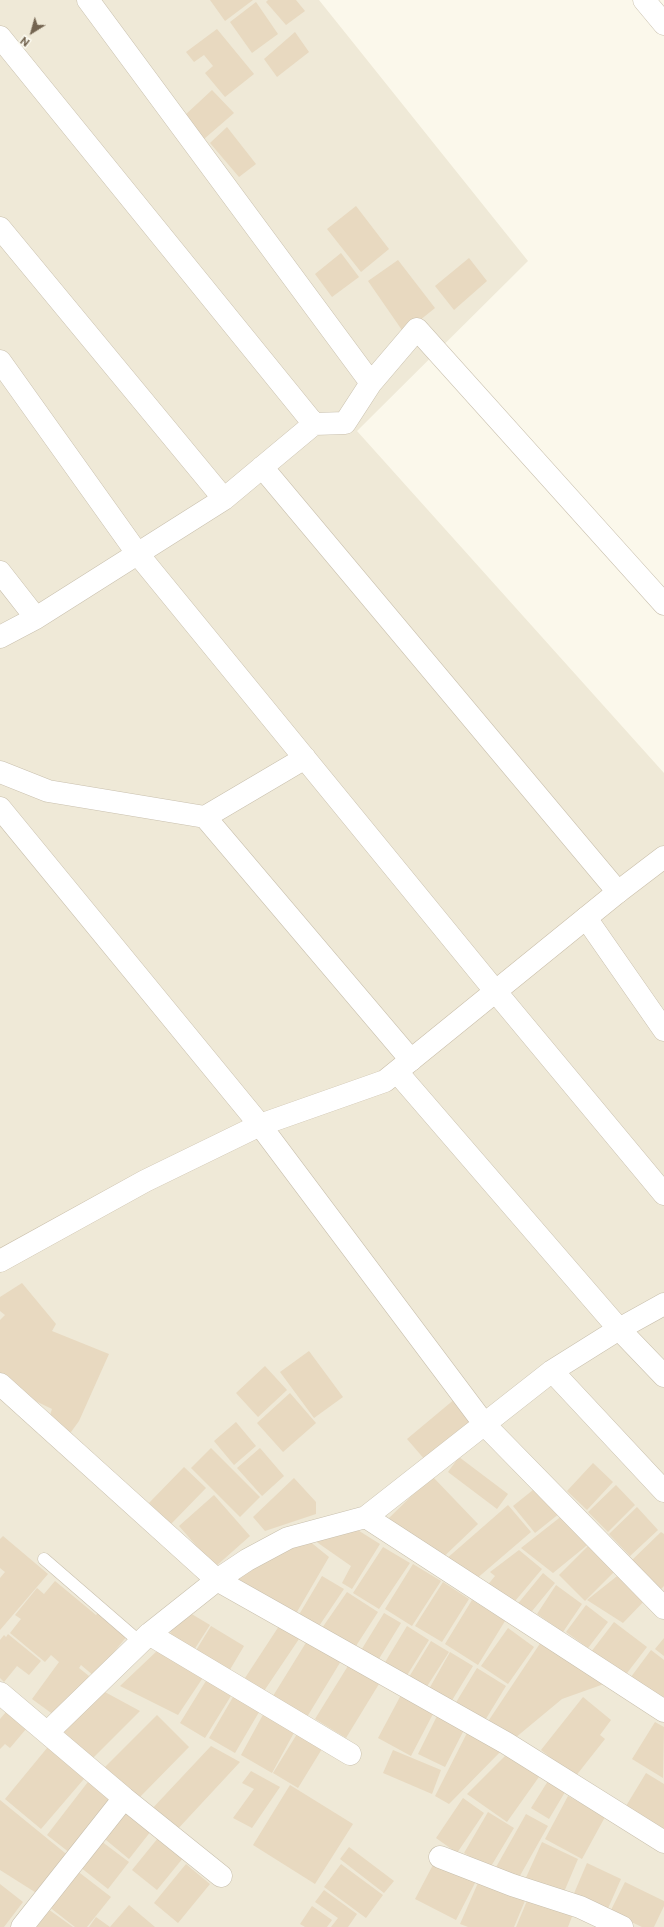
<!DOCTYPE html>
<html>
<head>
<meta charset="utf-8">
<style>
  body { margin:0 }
  #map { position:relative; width:664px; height:1927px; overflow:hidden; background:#fbf8eb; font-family:Commissioner,sans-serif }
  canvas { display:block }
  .north { position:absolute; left:12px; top:12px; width:40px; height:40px; -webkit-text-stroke:3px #fdfbf1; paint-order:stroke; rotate:217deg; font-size:11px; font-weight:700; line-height:16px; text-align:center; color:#736450 }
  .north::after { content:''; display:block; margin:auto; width:14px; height:18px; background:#736450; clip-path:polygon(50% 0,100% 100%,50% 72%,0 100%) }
</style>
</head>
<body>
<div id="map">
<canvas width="664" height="1927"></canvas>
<div class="north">N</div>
</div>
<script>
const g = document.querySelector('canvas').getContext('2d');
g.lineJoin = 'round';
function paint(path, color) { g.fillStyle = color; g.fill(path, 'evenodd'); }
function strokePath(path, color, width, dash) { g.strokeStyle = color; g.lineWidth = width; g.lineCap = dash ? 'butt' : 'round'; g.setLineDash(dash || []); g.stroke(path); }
paint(new Path2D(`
  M0,0H319L528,261L357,431L664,773V1927H0Z`), '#efe9d7');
paint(new Path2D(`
  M210,0H253L225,21Z
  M268,0H296L305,11L286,25L266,2Z
  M256,2L278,34L252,53L230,22Z
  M217,29L254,74L225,97L205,73L213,66L204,55L194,62L186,52Z
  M295,32L309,52L277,77L264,59Z
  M212,90L234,113L204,139L184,116Z
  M227,127L256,164L239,177L210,143Z
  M356,206L389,249L361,272L327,229Z
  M341,253L359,277L332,297L315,274Z
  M469,258L487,281L454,310L435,286Z
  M398,260L435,308L404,333L368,281Z
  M22,1283L56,1324L52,1331L109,1354L79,1421L71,1432H66L50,1415L52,1409L21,1394L0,1374V1320L5,1315L0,1311V1297Z
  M309,1351L343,1397L314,1418L280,1372Z
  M265,1366L287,1390L258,1417L236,1393Z
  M290,1393L316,1423L283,1452L257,1423Z
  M462,1393L480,1416L426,1461L407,1439Z
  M236,1422L256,1446L234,1465L214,1441Z
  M211,1448L260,1497L240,1517L191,1468Z
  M260,1448L284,1476L262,1496L237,1468Z
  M459,1457L508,1494L497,1509L448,1472Z
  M593,1463L613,1482L587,1510L567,1491Z
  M184,1467L206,1488L171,1524L149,1503Z
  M432,1476L478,1524L435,1565L389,1518Z
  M294,1478L316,1502V1514L265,1531L253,1517Z
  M616,1485L635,1505L608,1532L588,1512Z
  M538,1486L560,1513L535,1533L513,1506Z
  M214,1495L250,1536L215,1567L179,1526Z
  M508,1505L531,1532L468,1586L445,1560Z
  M637,1507L658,1530L630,1556L609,1534Z
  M563,1515L591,1542L553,1573L521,1548Z
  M356,1529L380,1544L352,1589L342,1583L351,1566L308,1536Z
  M661,1532L664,1534V1586L658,1592L630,1562Z
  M3,1536L48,1574L0,1630V1578L5,1572L0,1568V1539Z
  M308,1540L329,1557L294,1617L235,1581L275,1552Z
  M590,1544L616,1570L585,1601L559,1575Z
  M383,1547L410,1563L379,1609L353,1593Z
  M519,1550L542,1569L510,1607L486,1587L495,1576L490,1572Z
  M413,1564L441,1581L412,1626L385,1609Z
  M543,1573L555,1583L528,1616L516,1606Z
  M621,1573L648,1597L623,1623L587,1600Z
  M322,1576L344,1589L317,1629L297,1618Z
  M55,1581L96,1615L99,1612L128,1635L94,1676L81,1665L79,1668L89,1676L58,1718L32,1699L59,1662L51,1655L45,1662L10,1633L21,1619L15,1615L37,1588L44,1594Z
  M443,1582L469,1599L442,1642L415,1626Z
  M556,1585L582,1604L563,1632L537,1614Z
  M347,1592L378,1612L354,1649L320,1631Z
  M472,1600L505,1621L478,1665L445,1644Z
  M586,1605L608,1622L588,1648L566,1632Z
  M185,1610L210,1625L194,1650L169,1635Z
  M384,1613L401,1623L377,1662L360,1652Z
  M614,1622L647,1647L624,1677L591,1652Z
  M281,1623L301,1636L264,1691L245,1678Z
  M211,1626L244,1646L228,1673L195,1652Z
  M407,1626L429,1640L406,1677L384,1664Z
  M508,1628L534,1647L508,1684L481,1666Z
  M8,1634L41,1661L29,1675L17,1666L4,1682L0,1678V1640L4,1635L6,1637Z
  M664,1638V1656L655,1649Z
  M307,1641L341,1661L307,1717L273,1696Z
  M431,1641L449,1652L426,1688L409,1677Z
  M541,1642L604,1684L562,1699L515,1738L487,1723Z
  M158,1650L204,1676L178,1715L120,1686Z
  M651,1650L664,1660V1708L628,1681Z
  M450,1652L473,1666L451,1702L429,1689Z
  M351,1661L382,1679L346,1738L315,1719Z
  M477,1668L506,1686L484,1722L455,1704Z
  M209,1676L234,1691L205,1738L180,1723Z
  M92,1685L140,1711L92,1759L55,1723Z
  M236,1692L262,1707L235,1753L209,1738Z
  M401,1695L434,1712L411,1756L378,1738Z
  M583,1697L611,1720L600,1735L605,1739L575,1777L541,1750Z
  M265,1711L296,1729L272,1773L241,1755Z
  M6,1712L26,1729L10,1748L5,1744L0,1749V1719Z
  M438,1714L465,1728L445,1767L418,1754Z
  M157,1715L189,1747L138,1799L105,1767Z
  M655,1722L664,1727L663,1778L632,1759Z
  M300,1729L325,1744L298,1788L273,1773Z
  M468,1731L503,1749L449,1804L435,1796Z
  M52,1742L89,1773L41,1829L5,1799Z
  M211,1746L240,1762L175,1832L150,1811Z
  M393,1750L441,1770L432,1794L383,1773Z
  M508,1753L541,1774L507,1822L467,1794Z
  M251,1771L280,1787L252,1828L233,1818L254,1789L242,1783Z
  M646,1773L664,1784V1828L660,1834L623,1811Z
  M91,1778L114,1797L70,1853L47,1835Z
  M548,1781L565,1792L549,1819L531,1808Z
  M290,1785L353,1824L315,1884L253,1845Z
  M568,1796L605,1817L582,1859L545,1839Z
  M463,1798L484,1813L457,1853L436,1838Z
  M0,1800L70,1857L38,1894L0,1870Z
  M122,1808L151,1831L129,1859L100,1835Z
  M488,1812L514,1828L490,1868L464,1853Z
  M526,1814L548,1826L517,1881L495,1869Z
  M158,1838L183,1858L157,1890L132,1870Z
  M101,1841L129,1862L108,1889L80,1867Z
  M542,1842L578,1859L561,1899L524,1882Z
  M349,1847L394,1881L384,1893L340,1859Z
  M435,1861L476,1881L456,1920L415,1899Z
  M587,1863L621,1879L606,1913L572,1898Z
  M186,1864L210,1884L178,1923L154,1903Z
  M341,1864L383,1895L366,1918L324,1887Z
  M76,1870L111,1897L87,1927H75L48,1906Z
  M481,1876L527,1896L514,1927H468L460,1924Z
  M625,1882L664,1901V1906L654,1927H642L610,1912Z
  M0,1884L23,1902L4,1927H0Z
  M324,1890L357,1914L348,1927H331L338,1918L315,1902Z
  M529,1896L573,1914L568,1927H516Z
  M129,1905L155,1927H89L96,1917L110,1927Z
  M312,1906L332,1920L327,1927H305L300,1924Z
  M48,1909L73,1927H33Z`), '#e8d9c0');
const service = new Path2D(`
  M44,1559L141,1643`);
const minor = new Path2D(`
  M88,0L371,383
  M0,37L314,424
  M0,228L224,499
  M0,361L137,553L496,992L664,1194
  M262,467L618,892
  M0,572L36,618
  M0,637L36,618L224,499L314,424L345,423L371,383L417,329L664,604
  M0,772L48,791L205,817L305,758
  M0,808L260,1125L485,1425L664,1608
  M205,817L411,1060
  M586,918L664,1030
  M397,1072L619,1329L664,1376
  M552,1371L664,1491
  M0,1384L217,1580L506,1743L664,1842
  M366,1517L664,1711
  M149,1634L350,1754
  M0,1693L124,1798L221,1876
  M48,1732L149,1634L217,1580L247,1560L288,1538L366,1517L552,1371L619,1329L664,1304
  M440,1857L512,1885L580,1907L622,1927
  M22,1927L124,1798`);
const tertiary = new Path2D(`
  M644,0L664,24`);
const secondary = new Path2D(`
  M0,1261L145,1181L260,1125L385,1081L618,892L664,857`);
strokePath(service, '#c9c0ae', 13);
strokePath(minor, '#c9c0ae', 23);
strokePath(tertiary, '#c9c0ae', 23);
strokePath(secondary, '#cabfaa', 23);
strokePath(service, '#fff', 12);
strokePath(minor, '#fff', 22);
strokePath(tertiary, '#fff', 22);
strokePath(secondary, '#fff', 22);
</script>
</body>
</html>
